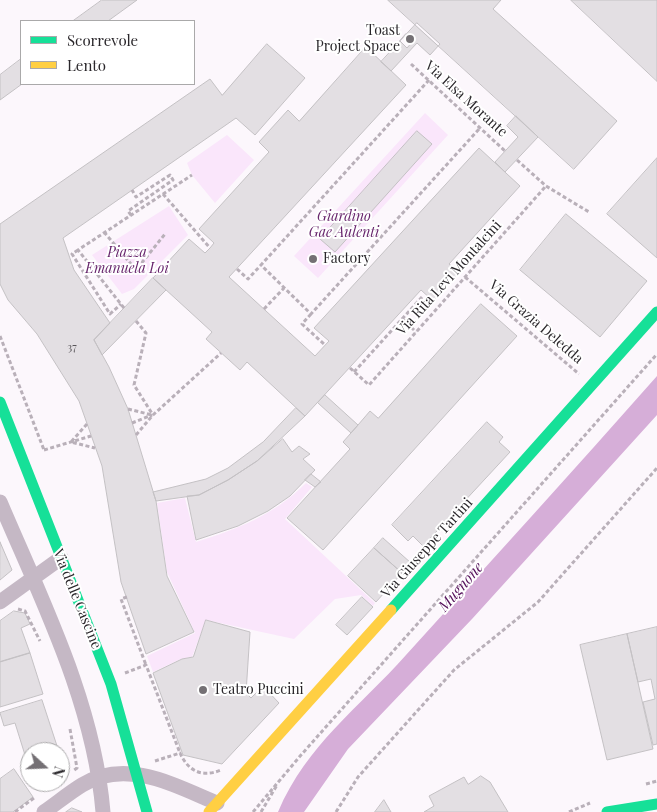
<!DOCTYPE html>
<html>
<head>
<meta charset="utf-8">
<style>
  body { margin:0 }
  #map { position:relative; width:657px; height:812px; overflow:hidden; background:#fcf7fc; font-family:"Playfair Display",serif }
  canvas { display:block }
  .legend { position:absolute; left:20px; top:20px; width:175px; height:65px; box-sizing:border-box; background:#fff; border:1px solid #aaa9aa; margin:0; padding:6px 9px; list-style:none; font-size:15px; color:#2a272b }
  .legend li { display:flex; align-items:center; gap:10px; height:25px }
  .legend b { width:25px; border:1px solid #aaa9aa }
  .north { position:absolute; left:20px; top:742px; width:50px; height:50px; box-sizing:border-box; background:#fff; border:1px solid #aaa9aa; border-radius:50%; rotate:110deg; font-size:14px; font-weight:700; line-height:20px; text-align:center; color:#2a272b }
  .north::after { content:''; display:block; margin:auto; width:18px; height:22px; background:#747074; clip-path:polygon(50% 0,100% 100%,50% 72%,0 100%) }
</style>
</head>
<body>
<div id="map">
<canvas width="657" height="812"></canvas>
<ul class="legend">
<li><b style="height:6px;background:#16e098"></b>Scorrevole</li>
<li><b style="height:6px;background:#ffcf43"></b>Lento</li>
</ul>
<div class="north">N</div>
</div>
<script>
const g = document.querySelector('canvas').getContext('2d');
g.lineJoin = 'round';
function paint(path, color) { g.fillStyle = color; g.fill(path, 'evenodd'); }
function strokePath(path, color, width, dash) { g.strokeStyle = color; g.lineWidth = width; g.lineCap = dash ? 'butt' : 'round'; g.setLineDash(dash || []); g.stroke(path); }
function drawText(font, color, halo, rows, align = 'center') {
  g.font = font + ' "Playfair Display",serif'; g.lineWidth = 4; g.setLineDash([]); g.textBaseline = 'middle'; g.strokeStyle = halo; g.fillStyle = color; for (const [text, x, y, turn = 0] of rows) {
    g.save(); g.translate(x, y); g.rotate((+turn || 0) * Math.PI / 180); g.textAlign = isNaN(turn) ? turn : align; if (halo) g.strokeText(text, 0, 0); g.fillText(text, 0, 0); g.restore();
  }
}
paint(new Path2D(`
  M425,113L448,135L318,278L294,256Z
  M227,135L254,160L215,203L192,175L187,163Z
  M169,206L188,235L134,289L122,294L92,255Z
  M306,483L312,487L285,519L375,603L373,606L361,595L335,599L294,639L206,620L192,657L181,659L153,672L147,656L195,633L167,572L157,503L185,498L196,542C238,529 274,515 306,483Z`), '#fae6fb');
paint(new Path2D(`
  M657,376V415L472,619L348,749L304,812H278C307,744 359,708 406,655C490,562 574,470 657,376Z`), '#d6aed8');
const building = new Path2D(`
  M102,0H137L108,21H73Z
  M388,0H501L493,9L617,121L574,169Z
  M571,0H657V81Z
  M417,23L440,44L430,55L417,43L391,71L381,62Z
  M406,34L413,41L407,48L400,41Z
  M267,44L305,78L255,135L236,118L63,238L74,270L110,323L94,340L109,367L128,409L156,501L167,576L194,632L146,654L121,582L102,466L79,401L37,334L8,300L0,284V224L210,79L222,95Z
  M366,47L406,85L229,277L315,356L329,341L314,328L479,148L520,186L449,264L459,272L433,301L421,290L305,416L247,362L240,370L206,339L212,332L153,278L189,239L205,253L210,248L214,243L199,229L269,152L259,142L288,110L299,121Z
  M21,59L22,84L0,100V75Z
  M516,116L538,137L505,172L495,162L518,137L507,126Z
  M417,131L432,144L335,252L320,239Z
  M657,158V258L607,214Z
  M566,214L647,281L600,337L520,270Z
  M153,278L166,290L102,355L94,340Z
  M481,304L517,336L323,550L287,518L350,449L343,442L358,425L370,411L378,418Z
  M325,395L358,425L351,433L318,403Z
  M296,408L305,416L257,461L228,480L199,495L156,501L153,492L206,479L228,468L263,442Z
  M487,422L503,437L499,442L510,452L423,546L413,536L408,541L392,525Z
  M283,439L292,452L299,446L310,454L303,459L315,470L290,496L268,511L238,526L196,540L187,496L199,495L228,480L257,461Z
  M311,474L321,482L315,487L305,480Z
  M383,538L411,563L402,573L374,548Z
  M0,542L12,570L0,580Z
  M374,548L402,573L376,602L348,576Z
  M362,597L373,607L347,635L336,625Z
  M14,611L25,613L30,624L21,628L30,653L0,662V621Z
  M206,620L250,632L246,693L251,698L263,686L279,703L222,764L183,755L153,673L182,659L193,657Z
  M657,627V744L653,745L643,702L655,699L651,679L638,682L627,634Z
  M627,634L653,749L607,760L580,645Z
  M30,653L43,694L0,707V662Z
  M42,700L59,752H30V771L15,723L4,726L0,713Z
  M60,755L64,769L60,771Z
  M14,769L33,797L13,812H0V779Z
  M481,776L490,782L508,812H424L434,806L429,796L464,777L468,784Z
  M384,800L391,812H375Z
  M72,808L82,812H66Z`);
paint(building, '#e3dfe3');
strokePath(building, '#c4c1c4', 1);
strokePath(new Path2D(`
  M411,64L505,151
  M429,80L261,265L311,314L480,128
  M517,160L546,186L589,212
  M163,194L210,248
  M131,215L128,211L173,180L170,175L136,197L132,190
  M104,232L136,270L165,234
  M78,250L72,254L110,314L121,304
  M237,269L248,279L261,265
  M465,277L579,374
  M124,308L78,250L192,175
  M264,309L284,288
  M311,314L302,324L325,345
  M402,318L416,332
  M136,321L146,333L134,385L153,415
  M0,336L44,450
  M350,368L369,385L546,186
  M354,372L422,297
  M128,409L152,415
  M132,423L152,415
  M87,424L71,442L95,448
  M136,435L153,415L221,353
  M44,450L91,436
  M127,597L121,599L146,665
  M18,609L25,611L40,641
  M125,673L146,665L180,753
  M70,729L77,768L73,771
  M155,761L180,753C188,771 202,778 221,770
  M646,784L657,781
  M15,812L34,798
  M253,812L301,755L657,354
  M261,812L277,785
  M336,812L358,777L454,670L538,602L657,468
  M569,812L590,803`), '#b9b0b9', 3, [4, 2.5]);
strokePath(new Path2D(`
  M0,502C42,601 94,703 103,812
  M0,602L61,558
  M44,812C57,803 69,793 82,785C126,758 174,785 217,803`), '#c5b8c5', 15);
strokePath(new Path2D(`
  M0,402L111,684L147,812
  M391,610L657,312
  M607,812L657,804`), '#16e098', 11);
strokePath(new Path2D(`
  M209,812L391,610`), '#ffcf43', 11);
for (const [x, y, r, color] of [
  [410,39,5,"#747074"],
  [313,259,5,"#747074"],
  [203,690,5,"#747074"]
]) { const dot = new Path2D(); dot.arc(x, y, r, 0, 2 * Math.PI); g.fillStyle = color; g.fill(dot); strokePath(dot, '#fff', 2); }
drawText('11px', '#585559', null, [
  ["37",72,348]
]);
drawText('14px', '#2a272b', '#fff', [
  ["Toast",400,31,"right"],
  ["Project Space",400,47,"right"],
  ["Factory",323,259],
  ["Teatro Puccini",213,690]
], 'left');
drawText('14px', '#2a272b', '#fff', [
  ["Via Elsa Morante",466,99,42],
  ["Via Rita Levi Montalcini",449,278,-48],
  ["Via Grazia Deledda",536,322,41],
  ["Via Giuseppe Tartini",427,548,-48],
  ["Via delle Cascine",77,599,68]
]);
drawText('italic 14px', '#68266d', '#fff', [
  ["Giardino",344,217],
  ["Gae Aulenti",344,233],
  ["Piazza",127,253],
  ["Emanuela Loi",127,269]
]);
drawText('italic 15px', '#55125b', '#fff', [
  ["Mugnone",461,587,-49]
]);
</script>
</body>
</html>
